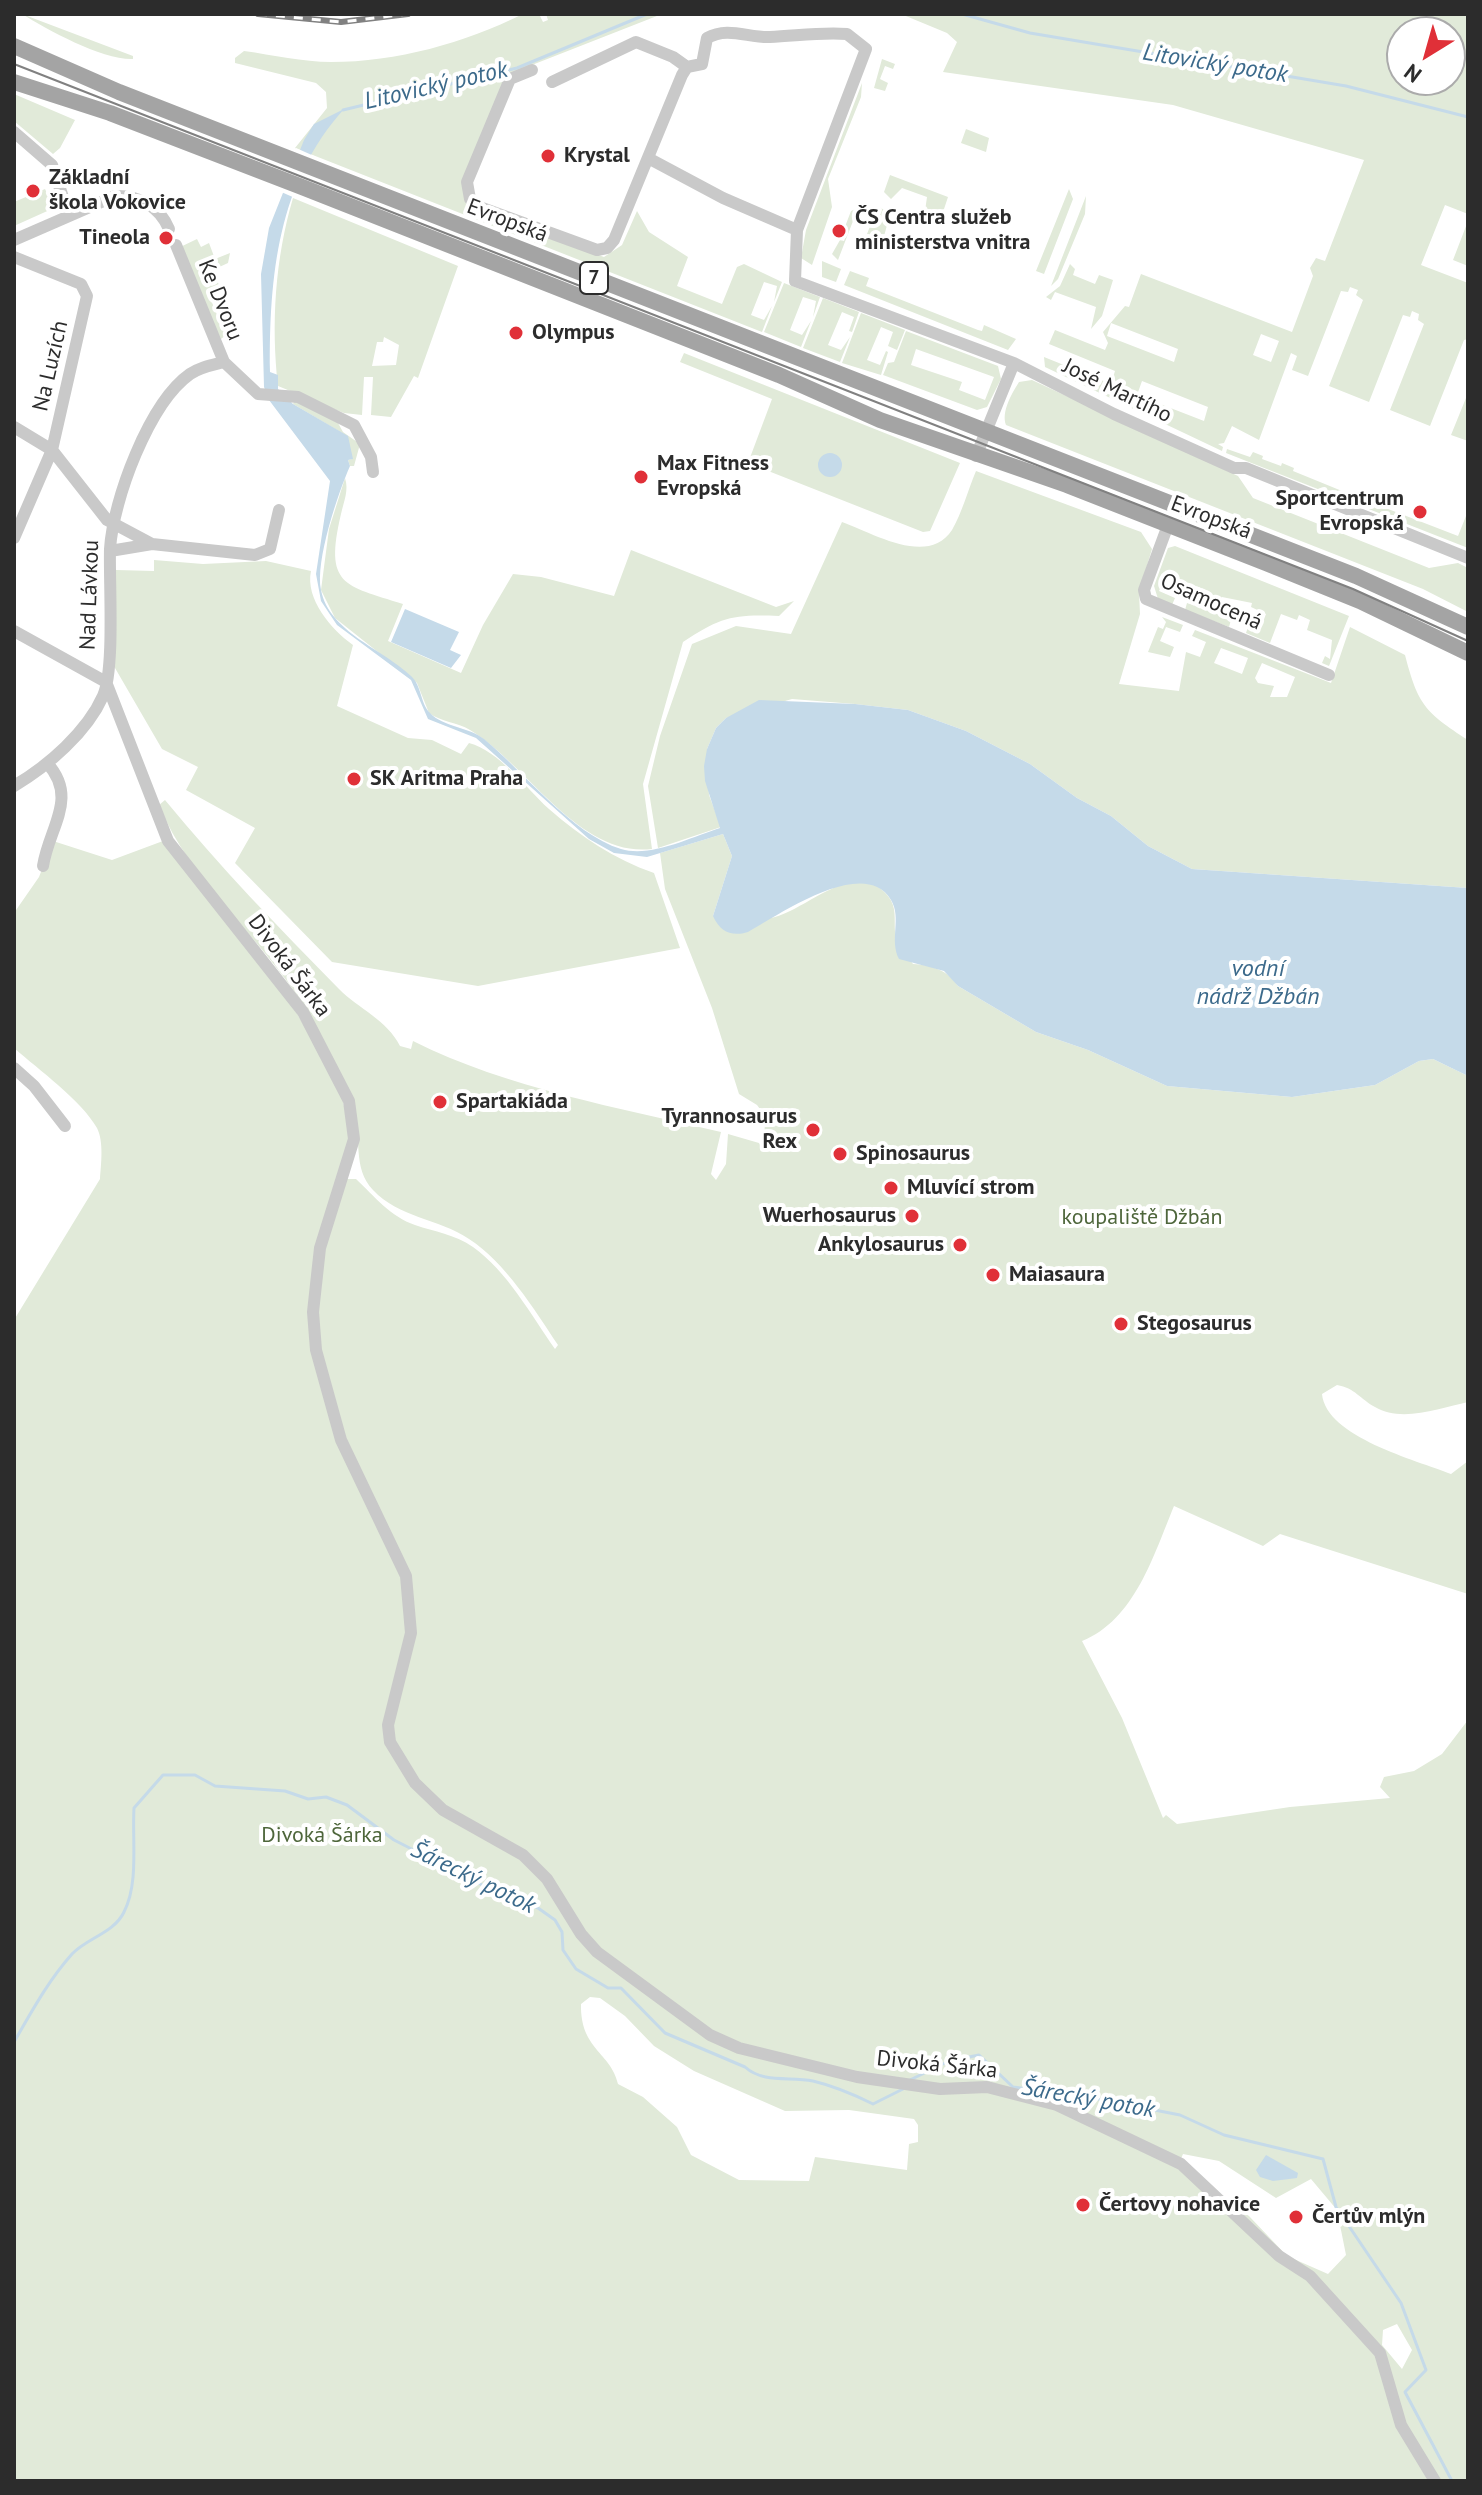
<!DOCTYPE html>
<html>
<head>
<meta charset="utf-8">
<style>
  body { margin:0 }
  #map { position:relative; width:1482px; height:2495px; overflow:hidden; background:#fff; font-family:"PT Sans",sans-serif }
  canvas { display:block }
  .frame { position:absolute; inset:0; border:16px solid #2c2c2c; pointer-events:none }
  .north { position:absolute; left:1386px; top:16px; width:80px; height:80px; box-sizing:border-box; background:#fff; border:2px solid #ababab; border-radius:50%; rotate:217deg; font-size:22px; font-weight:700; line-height:32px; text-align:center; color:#2c2c2c }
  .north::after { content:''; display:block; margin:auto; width:28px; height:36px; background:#e03038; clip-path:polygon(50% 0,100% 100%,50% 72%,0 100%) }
</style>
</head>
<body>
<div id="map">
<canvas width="1482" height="2495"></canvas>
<div class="frame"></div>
<div class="north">N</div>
</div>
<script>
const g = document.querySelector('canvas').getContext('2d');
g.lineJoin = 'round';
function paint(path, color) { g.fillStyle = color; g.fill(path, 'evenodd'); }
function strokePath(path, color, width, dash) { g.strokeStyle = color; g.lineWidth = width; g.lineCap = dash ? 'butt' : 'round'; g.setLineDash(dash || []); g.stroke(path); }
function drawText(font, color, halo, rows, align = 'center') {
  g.font = font + ' "PT Sans",sans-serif'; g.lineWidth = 8; g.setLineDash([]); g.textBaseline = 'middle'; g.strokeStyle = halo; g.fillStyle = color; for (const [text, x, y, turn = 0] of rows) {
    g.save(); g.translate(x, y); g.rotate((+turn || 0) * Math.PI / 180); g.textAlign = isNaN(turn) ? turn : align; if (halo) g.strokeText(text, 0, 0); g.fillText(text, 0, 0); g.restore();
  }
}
paint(new Path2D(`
  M22,14L133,56V59C102,60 48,30 22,14Z
  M523,14H544L540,16L543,22L548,20L546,14H662L509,74L462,182L479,212L604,257L622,245L637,211L649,232L688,257L677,286L722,304L737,267L744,264L782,282L774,302L777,286L764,282L751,315L764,320L772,306L762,332L295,148L327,108L326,92L316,83L235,63V58L244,51C273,55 303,62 331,62C397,62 464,43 523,14Z
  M901,14H1468V214L1445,205L1421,265L1468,283V339L1464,340L1430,426L1390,410L1424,324L1418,320L1419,314L1412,311L1410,317L1403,315L1369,402L1329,386L1363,300L1356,295L1358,290L1350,287L1348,292L1341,291L1308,376L1292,370L1297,356L1291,353L1259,440L1232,426L1224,443L1218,444L1223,447L1222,451L1045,367L1044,357L1111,384L1115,371L1049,344L1055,330L1105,350L1108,343L1103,332L1125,306L1129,307L1141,274L1292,332L1313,276L1310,268L1316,258L1325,261L1364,160L1173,105L943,72L957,42L947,33ZM1450,32V80H1402V32ZM1111,323L1178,349L1174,362L1107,336ZM1261,334L1279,341L1271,362L1253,355ZM1142,381L1208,407L1204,421L1137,395Z
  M882,59L895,64L893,69L885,66L880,79L888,83L885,91L874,88Z
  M862,83L861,97L828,179L832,207L812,265L801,258L806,230Z
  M14,94L75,120L60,148L53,154L14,121Z
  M966,129L989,138L986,152L961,143Z
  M890,175L948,197L944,209L936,214L925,211L927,197L902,188L891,199L884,192Z
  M45,189L54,208L14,226V202Z
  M1069,189L1073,199L1044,274L1036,271Z
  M1086,196L1085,214L1058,279L1051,286Z
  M293,198L458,266L418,378L414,376L391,417L371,415L373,377H364L362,415L344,413L278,386C271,324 275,259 293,198ZM384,337L399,345L396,365L372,366L377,342H383Z
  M878,206L890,214L883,240L867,234Z
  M858,208L838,260L832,254L840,240L844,241L847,233L843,232L851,211Z
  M1468,221V266L1453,260Z
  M197,239L201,247L209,243L215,259L230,253L228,263L215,269L221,295L210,298L226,335L221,339L174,250Z
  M822,261L841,269L836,282L822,277Z
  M1070,264L1075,269L1073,275L1095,284L1099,275L1113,280L1102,316L1091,329L1096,307L1055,292L1051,300L1046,297L1060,286Z
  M850,271L869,278L866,286L978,330L982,331L984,325L1016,339L1008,350L844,285Z
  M784,283L820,297L813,317L816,301L803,297L790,330L802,335L811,321L801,347L764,332Z
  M823,298L859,312L852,332L849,331L854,317L842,312L828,345L841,350L850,337L840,362L803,348Z
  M861,313L905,330L897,350L888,346L893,332L881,327L867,360L880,365L886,351L888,352L881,375L842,363Z
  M906,331L998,366L1001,379L987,407L977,410L883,375L888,363L894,362ZM916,349L994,377L985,400L959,390L962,382L911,365Z
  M684,353L960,463L930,531L923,532L748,463L772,399L680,362Z
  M1032,380L1238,476L1253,498L1429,568L1458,563L1468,568V612L1423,589L1006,425C1001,412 1012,393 1019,382Z
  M1468,393V441L1451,435Z
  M295,400L338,423L343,432L360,444L354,466H350L348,460L352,459L342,433L293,404Z
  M1227,449L1250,457L1253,452L1263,456L1262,459L1281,466L1282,463L1294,468L1293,471L1342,491L1340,496L1344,498L1368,507L1370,502L1458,536L1468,511V548L1226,453Z
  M976,471L1141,532L1152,549L1139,592L1140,614L1119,684L1179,691L1186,652L1200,657L1206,642L1192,636L1195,630L1331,683L1350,627L1405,655C1418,705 1425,712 1468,740V888L1192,869L1148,846L1111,816L1077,798L1030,764L966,731L908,710L855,704L792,699L726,718L716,728L707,749L709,795L721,827L658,848L648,786L660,736L692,644L736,626L791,634L842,522C873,533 928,567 952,530C962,513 968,490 976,471ZM1221,648L1248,658L1242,674L1214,663ZM1262,663L1295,677L1287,697H1270L1274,686L1258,683L1255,678Z
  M345,478C349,490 344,501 341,514C324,586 344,585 403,604L388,641L461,673L483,625L513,574L541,577L614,596L631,550L776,607L794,601L779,616C733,614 721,617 683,642L643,784L652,849C579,858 527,764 470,730C457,722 441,722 429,713L417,683L335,618L321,590L329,529Z
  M1175,546L1349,616L1329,666L1322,663L1325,656L1330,659L1332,640L1307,630L1310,620L1299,615L1297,620L1281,614L1270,643L1246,633L1248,627L1260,630L1266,614L1251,607L1252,603L1222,597L1216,613L1231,620L1229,627L1185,610L1187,603L1203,608L1209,591L1166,575L1159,591L1175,598L1172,605L1158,599L1154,586L1168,548Z
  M154,560L203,564L266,561L311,571C305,599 331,629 353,645L337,706L408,738L432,740L461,754L469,743C499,751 526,788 549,809C581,837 614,859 654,873L680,948L478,986L332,962L235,863L255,828L186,790L198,767L162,749L115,668L116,570L154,571Z
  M1162,617L1183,625L1180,632L1166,627L1160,641L1174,647L1170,657L1148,652L1158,627L1163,629L1166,622Z
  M165,800C220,867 278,927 339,989C359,1009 387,1020 400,1046L411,1049L413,1041C509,1089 617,1107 721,1132L711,1174L716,1180L726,1164L728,1134L759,1143L764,1152L765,1116L757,1105L739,1094L712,1008L665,889L660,853L723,834L732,856L713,916C732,917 758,922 775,917C809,908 856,857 888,896C897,907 894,919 895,932C896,942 907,955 913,964C931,965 948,970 958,986L1036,1032L1088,1050L1167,1086L1292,1097L1375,1085L1419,1061L1433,1059L1468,1076V1402C1441,1408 1401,1423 1375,1407C1360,1399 1355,1388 1337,1385L1322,1394C1326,1437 1416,1460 1451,1474L1468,1461V1594L1280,1534L1263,1546L1174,1506C1154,1554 1135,1620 1082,1641L1122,1718L1163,1818L1166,1815L1177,1824L1290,1807L1390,1798L1380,1787L1384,1777L1414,1771L1442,1754L1468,1720V2481H14V1320L100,1179C101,1164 104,1142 97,1128C81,1100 39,1070 14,1048V913L39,877L53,841L112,860L163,841L286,995L340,1086L350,1137L345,1179H356C374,1196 391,1217 415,1225C435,1232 454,1234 473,1247C507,1271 531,1315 555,1349L558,1345C534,1309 505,1262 469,1239C438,1218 399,1218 373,1190C352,1168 362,1137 354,1110C346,1083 319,1029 304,1006C260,936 191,883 159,805ZM590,1997L600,1998L625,2016L654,2046L694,2071L785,2111L849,2110L914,2119L918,2125V2142L909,2144L907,2170L815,2157L809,2181L739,2180L691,2155L677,2127L643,2097L618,2084C611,2052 580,2050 581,2004ZM1183,2154L1219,2161L1276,2198L1311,2179L1337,2210L1346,2255L1328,2274L1287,2256L1249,2216L1177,2168ZM1397,2324L1412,2350L1402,2369L1382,2345L1383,2330Z`), '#e1ead9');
paint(new Path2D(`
  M344,109C278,182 269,276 270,372L278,375V389L293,404L348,436L353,459L348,460L350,466C338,493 315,561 321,590C329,632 383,649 411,676C422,686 420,703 430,713C443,727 469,727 484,739C524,772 572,834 621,849C651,858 691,837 720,828L705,781L704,766L707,749L716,728L726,718L759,700L855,704L908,710L966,731L1030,764L1077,798L1111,816L1148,846L1192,869L1468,888V1076L1433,1059L1419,1061L1375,1085L1292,1097L1167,1086L1088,1050L1036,1032L958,986L944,971L899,959C889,940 902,918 891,900C864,855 779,915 748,932C732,937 720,932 713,916L732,856L723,834L647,857L614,853L589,839L476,738L428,719L411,680L337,625L321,601L316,574L330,481L269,400L264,387L261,274L269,228L304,140L314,124Z
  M818 465a12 12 0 1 1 24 0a12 12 0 1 1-24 0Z
  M405,609L459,632L450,650L461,655L451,668L391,642Z
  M1266,2155L1298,2173L1297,2178L1273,2181L1260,2177L1256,2170Z`), '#c5dae9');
paint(new Path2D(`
  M296,148L314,156L295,198L279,191Z`), '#fff');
strokePath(new Path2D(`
  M962,14L1030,33L1346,86L1468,117
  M343,110L517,68L647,14
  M14,2042C32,2011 48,1981 72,1954C87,1938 114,1933 124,1912C139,1883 132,1840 134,1808L163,1775H195L215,1786L285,1791L308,1799L326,1797L347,1805L394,1840L490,1889L538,1908L555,1920L562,1932L563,1950L576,1969L608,1988H621L665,2033L745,2067C764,2084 790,2076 813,2081C834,2086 853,2094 873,2104L903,2089
  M910,2080L949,2061L979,2055L1013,2087L1088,2097L1180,2115L1224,2135L1323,2159L1336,2207L1401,2303L1426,2370L1405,2392L1452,2481`), '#c5dae9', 3);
strokePath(new Path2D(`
  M532,70L510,79L467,182L470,199L482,208L597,250L607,248L614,240L682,75L687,67L702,64L707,38C728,26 748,38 770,37C796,36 820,32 847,34L866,49L797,230L795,281L1014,363L1114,414L1234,468H1246L1468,558
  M552,82L636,42L673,57L687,67
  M14,132L52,165L69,215
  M648,158L723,198L797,230
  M14,240L115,196C139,195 160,207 169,229
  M176,245L224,362L258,394L298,397L354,425L371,457L373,472
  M14,257L81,284L87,296L52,450L14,538
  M14,427L52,450L107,520L152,544
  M976,456L1014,363
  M1168,525L1144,590L1146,599L1329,675
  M110,551L152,544L255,555L270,549L279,510
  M14,631L106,682
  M106,682L168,841L303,1012L349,1101L354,1139L320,1248L313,1312L316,1350L341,1440L406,1576L411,1633L388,1725L390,1742L415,1783L443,1810L523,1855L547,1879L581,1934L597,1952L710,2035L739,2048L857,2077L940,2089L987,2087L1057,2105L1181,2164L1279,2256L1310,2276L1380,2353L1401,2425L1435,2481
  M14,786C48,766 87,732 103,696C115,670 109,582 110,549C113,500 149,403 190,374C200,367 212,365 224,362
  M43,866C49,827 79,798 47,763
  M14,1068L34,1086L65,1126`), '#c9c9c9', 12);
strokePath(new Path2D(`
  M14,46L119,92L1356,576L1468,627
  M14,82L110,113L302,187L779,375L880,420L1067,485L1266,563L1360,601L1468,653`), '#a4a4a4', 16);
strokePath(new Path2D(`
  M14,64L1353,589L1468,641`), '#818181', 2);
const rail = new Path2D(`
  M258,14L341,22L408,14`);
strokePath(rail, '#818181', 6);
strokePath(rail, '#fff', 3, [9]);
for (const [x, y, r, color] of [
  [548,156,8,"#e03038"],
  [33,191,8,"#e03038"],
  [839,231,8,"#e03038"],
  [166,238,8,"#e03038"],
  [516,333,8,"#e03038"],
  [641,477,8,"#e03038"],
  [1420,512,8,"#e03038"],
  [354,779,8,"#e03038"],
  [440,1102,8,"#e03038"],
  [813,1130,8,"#e03038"],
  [840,1154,8,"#e03038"],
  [891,1188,8,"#e03038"],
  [912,1216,8,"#e03038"],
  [960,1245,8,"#e03038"],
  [993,1275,8,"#e03038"],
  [1121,1324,8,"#e03038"],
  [1083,2205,8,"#e03038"],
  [1296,2217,8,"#e03038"]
]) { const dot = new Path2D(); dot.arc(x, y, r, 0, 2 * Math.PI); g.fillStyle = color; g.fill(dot); strokePath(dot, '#fff', 3); }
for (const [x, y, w] of [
  [594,278,28]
]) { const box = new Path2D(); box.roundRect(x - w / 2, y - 16, w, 32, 6); g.fillStyle = '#fff'; g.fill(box); strokePath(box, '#2c2c2c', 2); }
drawText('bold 20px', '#2c2c2c', null, [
  ["7",594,278]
]);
drawText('bold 22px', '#2c2c2c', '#fff', [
  ["Krystal",564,156],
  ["Základní",49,178],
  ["škola Vokovice",49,203],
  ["ČS Centra služeb",855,218],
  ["ministerstva vnitra",855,243],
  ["Tineola",150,238,"right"],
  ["Olympus",532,333],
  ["Max Fitness",657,464],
  ["Evropská",657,489],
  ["Sportcentrum",1404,499,"right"],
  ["Evropská",1404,524,"right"],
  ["SK Aritma Praha",370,779],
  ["Spartakiáda",456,1102],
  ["Tyrannosaurus",797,1117,"right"],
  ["Rex",797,1142,"right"],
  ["Spinosaurus",856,1154],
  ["Mluvící strom",907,1188],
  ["Wuerhosaurus",896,1216,"right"],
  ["Ankylosaurus",944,1245,"right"],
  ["Maiasaura",1009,1275],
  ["Stegosaurus",1137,1324],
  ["Čertovy nohavice",1099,2205],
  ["Čertův mlýn",1312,2217]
], 'left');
drawText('22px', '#2c2c2c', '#fff', [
  ["Evropská",507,221,21],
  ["Ke Dvoru",220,300,68],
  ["Na Luzích",51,366,-77],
  ["José Martího",1117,391,26],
  ["Evropská",1211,518,21],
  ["Nad Lávkou",90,595,-88],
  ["Osamocená",1211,602,24],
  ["Divoká Šárka",289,966,53],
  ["Divoká Šárka",937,2065,6]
]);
drawText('22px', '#4e663b', '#fff', [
  ["koupaliště Džbán",1142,1218],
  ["Divoká Šárka",322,1836]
]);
drawText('italic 24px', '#3c6a8b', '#fff', [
  ["Litovický potok",1215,64,9],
  ["Litovický potok",436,86,-13],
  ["vodní",1258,969],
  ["nádrž Džbán",1258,997],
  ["Šárecký potok",473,1878,26],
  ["Šárecký potok",1088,2099,10]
]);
</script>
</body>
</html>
